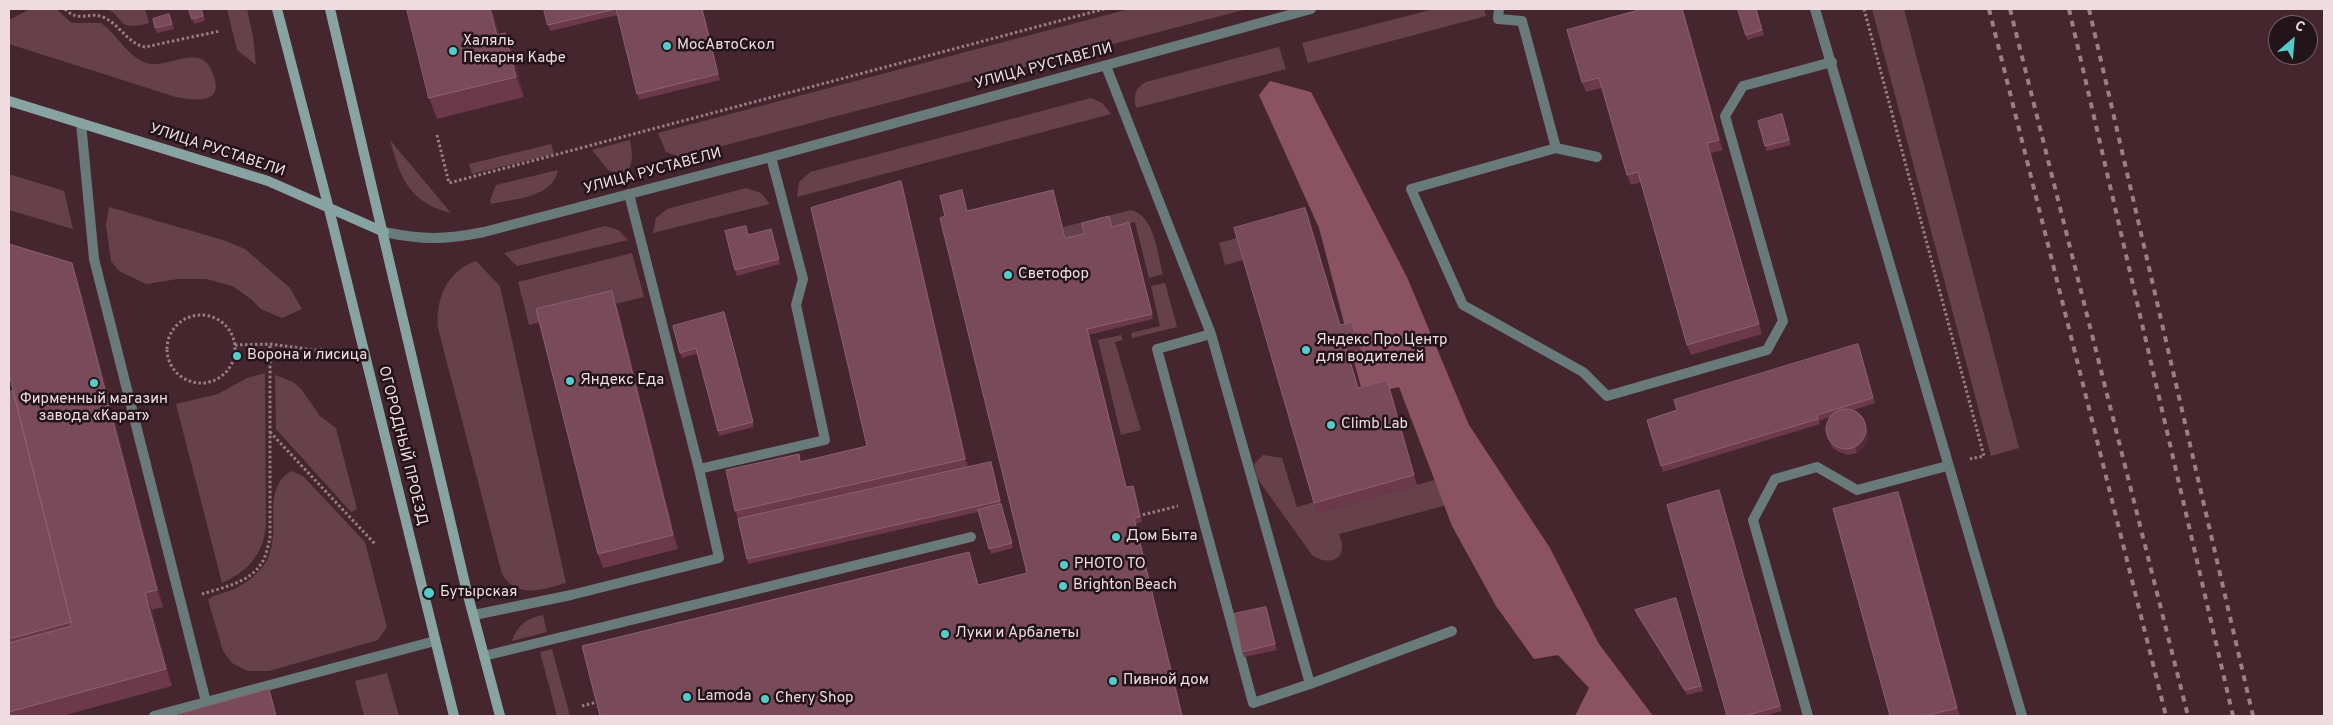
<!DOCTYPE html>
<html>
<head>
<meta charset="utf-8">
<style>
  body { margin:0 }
  #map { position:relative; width:2333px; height:725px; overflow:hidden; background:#45262f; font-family:Overpass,sans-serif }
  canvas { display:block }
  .frame { position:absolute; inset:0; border:10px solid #f0dbe0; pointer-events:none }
  .north { position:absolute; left:2268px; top:15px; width:50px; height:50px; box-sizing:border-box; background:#221418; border:1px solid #746468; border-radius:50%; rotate:27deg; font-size:14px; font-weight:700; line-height:20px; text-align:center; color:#f0dbe0 }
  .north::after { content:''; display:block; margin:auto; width:18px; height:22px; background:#53cdca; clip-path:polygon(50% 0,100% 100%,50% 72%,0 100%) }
</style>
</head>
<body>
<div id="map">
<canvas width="2333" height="725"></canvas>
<div class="frame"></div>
<div class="north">С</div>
</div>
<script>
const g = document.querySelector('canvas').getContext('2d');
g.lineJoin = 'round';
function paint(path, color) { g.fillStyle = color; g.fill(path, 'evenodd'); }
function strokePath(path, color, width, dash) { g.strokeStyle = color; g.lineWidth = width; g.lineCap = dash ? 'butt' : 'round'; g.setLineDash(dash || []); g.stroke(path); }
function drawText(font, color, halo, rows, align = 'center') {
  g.font = font + ' Overpass,sans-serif'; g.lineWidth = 5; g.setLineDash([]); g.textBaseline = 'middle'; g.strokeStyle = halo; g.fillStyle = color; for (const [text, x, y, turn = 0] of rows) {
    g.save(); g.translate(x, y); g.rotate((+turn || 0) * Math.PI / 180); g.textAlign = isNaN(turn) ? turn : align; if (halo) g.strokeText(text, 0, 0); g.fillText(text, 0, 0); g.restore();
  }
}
paint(new Path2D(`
  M30,9H56L72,23H101C118,35 130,61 151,64C168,66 194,49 207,63C211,67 213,74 215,80C221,105 191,100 176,97L9,44V20Z
  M78,9H145L149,23C112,33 127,14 104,9C95,7 86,14 78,9Z
  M227,9H247L253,36L256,65L237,50Z
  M1129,9H1247L680,157L666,152L658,133Z
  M1434,9H1484L1486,16L1308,63L1302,43Z
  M1872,9H1904L2019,448L1991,456Z
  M1279,47L1286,69L1136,108C1133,96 1135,88 1146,82Z
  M1091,98L1102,103L1111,114L797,197L799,182L810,172Z
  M390,140L451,213C409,203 400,177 390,140Z
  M630,140C634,159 634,180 608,170L592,150Z
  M551,144L554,154L472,174L469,164Z
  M558,170C553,198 513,199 491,204L490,200L496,185Z
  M9,174L64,191L73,229L9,210Z
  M746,188L761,193L770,204L653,233L656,218L667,209Z
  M109,207L223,240L245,249L290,288L302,309L282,318L261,309L252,300L233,286L206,279H178L146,284L119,271L111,261L106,225Z
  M1131,210C1155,216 1157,254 1163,274L1149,278L1135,222L1113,227L1111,222L1086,239L1067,244L1063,227Z
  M605,226L618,230L628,240L517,266L504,253Z
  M1237,238L1243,260L1225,265L1219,243Z
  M632,253L644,297L529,325L518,282Z
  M476,261L500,286L566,583C542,589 518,600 502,574L438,328C435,300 447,271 476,261Z
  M1165,283L1177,327L1132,338L1131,333L1160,326L1151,286Z
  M1121,335L1123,340L1115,342L1141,430L1121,435L1098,340Z
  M265,373L266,526C263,555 248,571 222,583L176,404L218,394L247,378Z
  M275,375L293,382L301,389L320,416L336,428L357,509L351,512L276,429Z
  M1263,455L1282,458L1297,507L1314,502L1317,513L1434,480L1447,505L1339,534C1340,538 1343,543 1342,547C1342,564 1322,563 1312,555L1257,478L1254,464Z
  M291,471L303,476L365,542L387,627L378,640L269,671H248L232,663L223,651L208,600C214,594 225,593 232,590C246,584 260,573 267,560C283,530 260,490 291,471Z
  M543,615L547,632L512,641C517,626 527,618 543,615Z
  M552,649L570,716H557L540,652Z
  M387,673L399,716H364L355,681Z`), '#66414b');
paint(new Path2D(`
  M1270,81L1311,92L1407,277L1469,425L1550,548L1599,644L1653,716H1575L1589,688L1558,655L1534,659L1496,606L1452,526L1399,387L1363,395L1319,228L1259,95Z`), '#8b5263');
strokePath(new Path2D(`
  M65,9C80,24 90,10 105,18C121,26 127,43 145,47L220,31
  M1864,9L1984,456L1970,459
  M437,135L449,183L1104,9
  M167 349a34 34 0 1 1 68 0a34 34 0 1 1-68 0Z
  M235,345L270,344L315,350L323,349
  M270,432L375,544
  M1138,516L1178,506
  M202,594C222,588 250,582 261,564C266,557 268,546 270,538V344
  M582,706L597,702`), '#987e85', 3, [2.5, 2.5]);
strokePath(new Path2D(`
  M1499,9L1498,19L1522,21L1556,148L1411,189L1463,305L1583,372L1607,396L1767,350L1783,321L1725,116L1743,86L1832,62
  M1106,66L1211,334L1310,684L1452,631
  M81,123L94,259L206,702L435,641
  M1556,148L1597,157
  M629,194L699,469L825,440L796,305L803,279L771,157
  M1211,334L1157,349L1253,703L1310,684
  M474,615L571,595L719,558L699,469
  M484,656L971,537
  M154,716L206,702
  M1808,716L1753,520L1775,479L1817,467L1857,490L1947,466`), '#687b7a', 10);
strokePath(new Path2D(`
  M1815,9L2022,716
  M384,232C423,240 444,240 484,232L771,157L1311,9`), '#687b7a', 10);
strokePath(new Path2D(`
  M277,9L329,209L454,716
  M330,9L466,588L500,716
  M9,101L268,181L384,232`), '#87a4a3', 10);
strokePath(new Path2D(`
  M1989,9L2166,716
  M2010,9L2188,716
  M2069,9L2233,716
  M2089,9L2253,716`), '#997f86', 4, [6, 6]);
paint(new Path2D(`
  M189,9H202L205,21L194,24Z
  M492,9L499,34L505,33L513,54L524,97L437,119L429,98Z
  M544,9H703L720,80L639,100L618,15L550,31Z
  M1643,9H1683L1723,150L1711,153L1762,334L1691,355L1687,345L1641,182L1631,185L1627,175L1602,88L1586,92L1582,82Z
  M1756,9L1764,35L1747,40L1746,35Z
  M169,14L174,29L157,33L155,28Z
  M1784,119L1791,145L1767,151L1765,146Z
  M901,181L904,191L968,467H993L1002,507L1013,548L991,554L978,512L748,564L747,559L738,519L735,511L799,454L801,462L867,446Z
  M962,190L967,211L1055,195L1065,238L1084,234L1111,222L1112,226L1129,222L1153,319L1089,335L1126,487L1135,491L1142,522L1135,524L1183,716H600L969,552L978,585L1027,573Z
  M1305,208L1309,217L1340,325L1355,332L1361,351L1349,355L1359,388L1387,380L1390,390L1417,485L1317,513L1314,503Z
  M773,234L780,264L737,276L735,270L749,235Z
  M78,280L163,607L152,610L172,686L62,716H9V392L13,391Z
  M617,305L678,549L603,568L598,554Z
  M726,317L754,427L719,436L697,354L682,358L680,353Z
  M1860,349L1875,403L1854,410L1868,430V439L1864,447L1857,453L1848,455L1839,452L1832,447L1826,433L1829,417L1819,421L1820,424L1663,472L1661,466L1677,410Z
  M1719,490L1782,711L1764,716H1727Z
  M1898,492L1902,502L1960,716H1890Z
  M1676,598L1703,691L1687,695L1637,615L1635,610Z
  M1268,612L1277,650L1244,657L1242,652Z`), '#6b3949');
paint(new Path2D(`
  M490,9H492L504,56L497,35Z
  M702,9H703L720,80L718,74Z
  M1682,9H1683L1723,150L1719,140Z
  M505,33L513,54L524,97L516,77Z
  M1707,143L1711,153L1762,334L1759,324Z
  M901,181L904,191L969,469L965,459Z
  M1053,190L1055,195L1067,244L1065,238Z
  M1305,208L1309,217L1343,335L1340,325Z
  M1129,222L1130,228L1153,319L1152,314Z
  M72,263L78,280L163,607L157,590Z
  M612,291L617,305L678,549L673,535Z
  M724,312L726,317L754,427L753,422Z
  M1352,322L1355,332L1361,351L1357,341Z
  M1087,329L1089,335L1128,492L1126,487Z
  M1345,345L1349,355L1362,398L1358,388Z
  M1866,425L1868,430V439L1864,447L1857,453L1855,447Z
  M991,462L993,467L1002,507L1000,501Z
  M1898,492L1902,502L1960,716L1957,708Z
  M1134,518L1135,524L1183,716H1182Z
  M145,593L152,610L172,686L166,669Z
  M1266,607L1268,612L1277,650L1275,644Z
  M269,689L274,703L277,716H276Z`), '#562a38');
const building = new Path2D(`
  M189,9H201L203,16L192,19Z
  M407,9H490L497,35L505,33L516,77L429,98Z
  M544,9H702L718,74L637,94L616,9L548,25Z
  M1643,9H1682L1719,140L1707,143L1759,324L1687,345L1638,172L1627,175L1599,78L1582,82L1567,30Z
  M1738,9H1756L1762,30L1746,35Z
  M169,14L172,24L155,28L153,19Z
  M1782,114L1789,140L1765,146L1758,121Z
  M901,181L965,459L735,511L726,470L799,454L800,462L867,446L811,208Z
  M962,190L967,211L1053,190L1065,238L1084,234L1082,223L1109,216L1112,227L1129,222L1152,314L1087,329L1126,487L1133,486L1140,517L1134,518L1182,716H600L582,646L969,552L978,585L1027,573L940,218L945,216L940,196Z
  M1305,208L1340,325L1352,322L1357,341L1345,345L1358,388L1387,380L1414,475L1314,503L1234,228Z
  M746,226L748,235L771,229L779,259L735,270L725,231Z
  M9,244L72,263L157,590L145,593L166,669L9,712V643L72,626L9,374Z
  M612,291L673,535L598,554L536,309Z
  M724,312L753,422L718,431L696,348L680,353L673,326Z
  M1858,344L1873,398L1817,415L1818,419L1661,466L1647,420L1677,410L1674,400Z
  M13,391L71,622L9,639V392Z
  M1826 429a20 20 0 1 1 40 0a20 20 0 1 1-40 0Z
  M991,462L1000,501L747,559L738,519Z
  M1719,490L1780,706L1744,716H1727L1667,505Z
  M1898,492L1957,708L1925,716H1890L1833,509Z
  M1001,504L1012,543L989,549L978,510Z
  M1676,598L1701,686L1685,690L1635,610Z
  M1266,607L1275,644L1242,652L1234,614Z
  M269,689L276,716H180V714Z`);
paint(building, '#794b5a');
strokePath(building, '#8c616f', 1);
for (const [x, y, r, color] of [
  [667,46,5,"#53cdca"],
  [453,51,5,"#53cdca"],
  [1008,275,5,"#53cdca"],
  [1306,350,5,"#53cdca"],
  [237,356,5,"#53cdca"],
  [570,381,5,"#53cdca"],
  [94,383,5,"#53cdca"],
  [1331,425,5,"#53cdca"],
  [1116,537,5,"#53cdca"],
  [1064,565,5,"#53cdca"],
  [1063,586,5,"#53cdca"],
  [429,593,6,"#53cdca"],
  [945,634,5,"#53cdca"],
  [1113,681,5,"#53cdca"],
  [687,697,5,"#53cdca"],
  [765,699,5,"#53cdca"]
]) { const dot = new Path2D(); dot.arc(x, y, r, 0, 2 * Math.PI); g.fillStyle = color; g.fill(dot); strokePath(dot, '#221418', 2); }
drawText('15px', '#f0dbe0', '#221418', [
  ["Халяль",463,42],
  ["Пекарня Кафе",463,59],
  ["МосАвтоСкол",677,46],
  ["Светофор",1018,275],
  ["Яндекс Про Центр",1316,341],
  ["для водителей",1316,358],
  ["Ворона и лисица",247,356],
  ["Яндекс Еда",580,381],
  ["Фирменный магазин",94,400,"center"],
  ["завода «Карат»",94,417,"center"],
  ["Climb Lab",1341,425],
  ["Дом Быта",1126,537],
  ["PHOTO TO",1074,565],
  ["Brighton Beach",1073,586],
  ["Бутырская",440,593],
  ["Луки и Арбалеты",955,634],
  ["Пивной дом",1123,681],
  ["Lamoda",697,697],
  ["Chery Shop",775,699]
], 'left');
drawText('15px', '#f0dbe0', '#221418', [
  ["УЛИЦА РУСТАВЕЛИ",1044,67,-15],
  ["УЛИЦА РУСТАВЕЛИ",217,151,18],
  ["УЛИЦА РУСТАВЕЛИ",653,172,-15],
  ["ОГОРОДНЫЙ ПРОЕЗД",402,446,76]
]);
</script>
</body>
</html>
